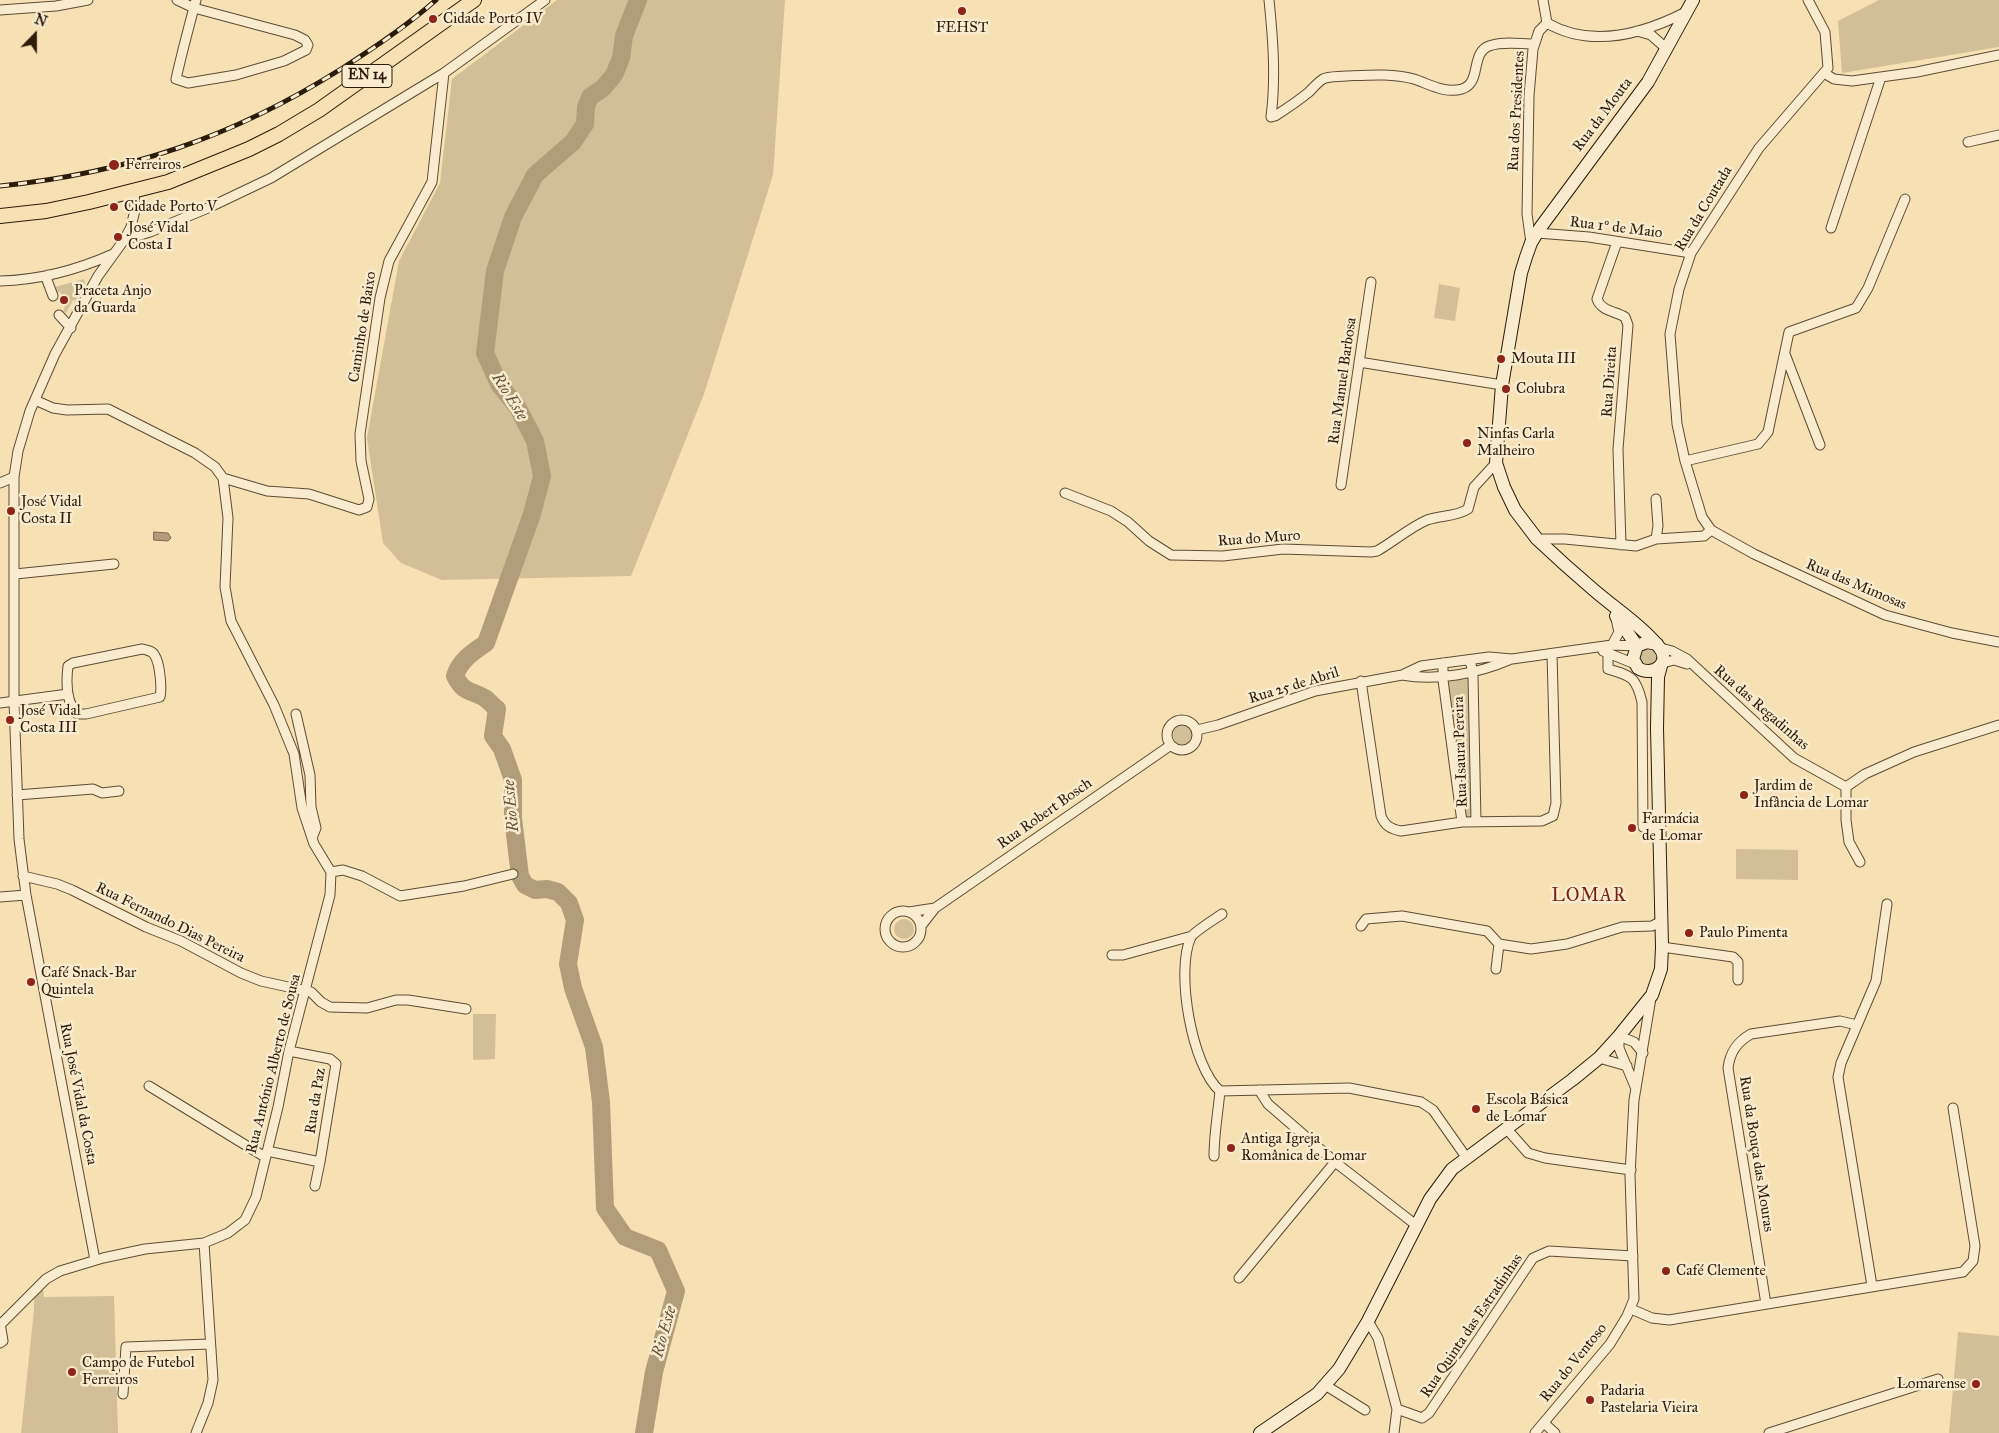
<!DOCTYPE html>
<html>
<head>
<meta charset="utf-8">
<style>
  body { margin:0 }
  #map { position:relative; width:1999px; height:1433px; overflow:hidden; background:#f6e0b4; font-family:"IM FELL Great Primer",serif }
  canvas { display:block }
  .north { position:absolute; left:10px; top:10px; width:50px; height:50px; -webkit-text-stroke:4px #f9ebce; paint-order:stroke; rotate:22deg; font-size:14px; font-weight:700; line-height:20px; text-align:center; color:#2b1b0a }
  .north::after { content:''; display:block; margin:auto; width:18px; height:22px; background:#2b1b0a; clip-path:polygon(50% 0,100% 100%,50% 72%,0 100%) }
</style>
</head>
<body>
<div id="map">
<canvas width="1999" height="1433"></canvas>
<div class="north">N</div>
</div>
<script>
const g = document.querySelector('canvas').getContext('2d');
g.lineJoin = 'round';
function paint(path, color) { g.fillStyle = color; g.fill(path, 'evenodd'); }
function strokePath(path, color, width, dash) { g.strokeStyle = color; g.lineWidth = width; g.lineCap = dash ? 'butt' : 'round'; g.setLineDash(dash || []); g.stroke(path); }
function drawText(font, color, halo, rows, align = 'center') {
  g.font = font + ' "IM FELL Great Primer",serif'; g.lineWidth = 5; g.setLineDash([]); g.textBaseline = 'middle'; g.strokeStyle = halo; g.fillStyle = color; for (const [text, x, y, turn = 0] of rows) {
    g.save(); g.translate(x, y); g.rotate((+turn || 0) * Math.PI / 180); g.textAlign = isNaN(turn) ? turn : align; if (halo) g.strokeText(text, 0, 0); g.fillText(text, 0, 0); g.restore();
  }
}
paint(new Path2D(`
  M557,0H785L773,175L704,394L631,576L442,580L401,563L383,543L367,438L399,261L440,183L452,79Z
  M1879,0H1999V47L1842,73L1838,21Z
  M84,279L85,283L69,316L75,301L73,300L66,313L63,311L67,302L60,292L58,293L55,287Z
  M1439,284L1460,288L1455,321L1434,318Z
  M1652,648L1659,657L1654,665L1644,666L1640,661L1639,654L1643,649Z
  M1469,679L1473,817L1464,818L1448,681Z
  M1173 735a10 10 0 1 1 20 0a10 10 0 1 1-20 0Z
  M1736,849L1798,850V880L1736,879Z
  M894 929a10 10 0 1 1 20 0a10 10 0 1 1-20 0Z
  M473,1014H496L495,1059L473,1060Z
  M43,1289L44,1297L114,1296L118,1433H21L34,1310V1296Z
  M1958,1332L1999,1336V1433H1949Z`), '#d3bf97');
const water = new Path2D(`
  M154,532L168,533L171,538L168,541L154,540Z`);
paint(water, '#b19d7a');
strokePath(water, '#7b694d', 1);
strokePath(new Path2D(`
  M638,0L624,36L621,58L614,75L603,88L590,97L586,107L585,124L573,142L535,175L513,217L495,271L485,353L499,384L518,408L535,441L542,476L532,514L486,643C473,652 460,660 455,676C463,693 471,690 485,698C489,701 493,706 497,709L493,736L502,749L513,780V818L520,876L525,885L535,890L547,889L558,892L569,903L575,920L568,964L573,988L594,1047L601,1102L605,1208L625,1237L658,1250L676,1291L654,1372L644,1433`), '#b19d7a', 18);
const minor = new Path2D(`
  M177,0L194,8L295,35L305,40L308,45L306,50L284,61L236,75L188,83L176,79C182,52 189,26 196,0
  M1269,0C1273,39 1276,77 1271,117L1275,116C1286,109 1298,101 1309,92C1313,88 1318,82 1323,79C1329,76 1339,77 1346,76C1369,75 1391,73 1414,79C1429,84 1445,94 1462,89C1482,83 1470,53 1489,46C1502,41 1520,44 1534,44
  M1543,0L1547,23
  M1808,0L1825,32L1828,68L1759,148L1691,253L1679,289L1670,334L1677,424L1685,461L1702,517L1711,530L1754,554L1885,615L1952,633L1999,642
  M0,10L56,6L88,0
  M1547,23C1592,49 1643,34 1686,12
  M1637,31L1651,35L1667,49
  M1824,73L1834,79L1852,81L1917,72L1999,55
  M1968,142L1999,135
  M1831,228L1881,77
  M1537,233L1589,237L1691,253
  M124,240L150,232L208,208L271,178L444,73L545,0
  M1617,242L1597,299C1601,311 1615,311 1625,317L1628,325L1618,449L1621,545
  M1531,243L1527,214L1529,96L1533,49L1539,31L1547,23
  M48,275L47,280L53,296
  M0,281C40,280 77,270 113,254
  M59,315L71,328
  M1785,354L1820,445
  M1359,362L1502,385
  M1685,461L1758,444L1768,432L1789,332L1856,308L1868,288L1905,199
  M223,478L267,491L309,494L359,510L367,507L369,499L361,461L360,434L380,298L389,261L432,182L444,73
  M0,483L14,477
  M1341,485L1371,282
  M1065,493L1111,511L1128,522L1149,541L1171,555L1223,556L1283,549L1371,552L1377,551C1393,542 1409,528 1427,520C1441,515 1456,517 1468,509L1474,487L1496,463
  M1656,499L1658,526L1656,539
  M1537,539H1565L1636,546L1656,539L1704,536L1711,530
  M15,574L114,564
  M1612,645L1619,632L1616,619
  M1661,648L1672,651L1687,659L1794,758L1846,787
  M142,649C147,650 153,651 155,656C160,664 162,689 160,697L86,714H77C66,702 66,682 68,666L73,663Z
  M1603,651L1635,664
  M1608,653V669C1632,676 1636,677 1642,702L1643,827L1660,826
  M1468,660L1471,664L1473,676L1476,821
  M1443,663V680L1462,822
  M1663,663L1674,660L1687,664
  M1402,675C1436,681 1477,674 1509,660
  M1361,681L1381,816C1385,826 1391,829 1401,831L1462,822L1542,821L1553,816L1556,803L1552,654
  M0,703L68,694
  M296,714L310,775L311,807L316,828L312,838
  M1167 735a15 15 0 1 1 30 0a15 15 0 1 1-30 0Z
  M1197,730L1218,725L1315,691L1402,675L1421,666L1489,657L1512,659L1612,645L1637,646
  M1846,787L1865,774L1914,752L1999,725
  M1846,787V820L1849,842L1860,862
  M17,795L93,789L102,793L119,791
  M331,872L343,870L362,876L400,896L464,886L513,874
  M23,876L57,884L72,890L146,927L181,941L241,973L261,981L311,992L321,1002L330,1007L367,1008L396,1000H408L466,1009
  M0,897L26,895
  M885 929a18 18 0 1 1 36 0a18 18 0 1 1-36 0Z
  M909,912L935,908
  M921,926L935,908L1171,745
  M1361,926L1366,919L1402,916L1487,931L1499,944
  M1662,947L1733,957L1738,962V980
  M1112,955H1123L1192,936
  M1496,969L1499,944L1531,949L1567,944L1622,927L1652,926L1662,921
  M289,1051L330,1059L336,1064L320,1162
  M1599,1058L1627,1066
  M149,1086L265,1157
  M1636,1089L1619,1048V1036L1634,1042L1643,1053
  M1259,1090L1268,1104L1335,1162L1416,1225
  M1220,1091L1349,1088L1421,1102L1433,1110L1466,1157
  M1220,1091C1192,1067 1175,971 1191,937C1195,931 1215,919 1222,914
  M1506,1128L1528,1153L1545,1158L1631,1170
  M267,1151L320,1162L315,1186
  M1214,1156C1214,1134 1218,1113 1220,1091
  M95,1260L26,895L19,839L14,701V477L18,451L30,411L55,354L98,276L124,240L131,227L135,210L134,190
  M1239,1278L1335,1162
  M1872,1286L1838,1077L1841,1063L1876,981L1887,904
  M1766,1304L1728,1068C1730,1052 1737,1042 1751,1034L1840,1021L1857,1025
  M1631,1309L1652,1318L1669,1320L1963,1272L1973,1261L1975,1246L1953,1108
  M1368,1321L1378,1338L1397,1409L1394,1433
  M0,1323L3,1341L0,1343
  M1,1324L46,1279L60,1271L103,1258L145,1249L204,1243L228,1233L245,1220L256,1197L278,1107L289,1051L330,895L331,872L314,844L302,808L294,754L274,705L231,621L225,587L228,518L223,478L215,467L195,453L108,409L67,410L53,408L35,400
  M1325,1385L1365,1410
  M123,1394L126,1347L210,1344
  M1397,1409L1422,1418L1429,1413L1533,1258L1549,1251L1633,1256
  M1544,1423L1555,1433
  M196,1433L208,1403L213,1380L204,1243
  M1535,1433L1610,1344L1627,1316L1634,1299L1630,1175L1634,1100L1651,998
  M1769,1433L1938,1379`);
const secondary = new Path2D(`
  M1616,616L1637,646
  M1657,644L1647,642L1637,646L1633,659L1638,668C1653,678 1672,662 1659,647C1642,626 1616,609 1595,591C1575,574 1556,557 1537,539L1515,510L1504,487L1496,463L1502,385L1521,273L1526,257L1531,243L1540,228L1648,82L1693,0
  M1260,1433L1317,1394L1339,1369L1368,1321L1430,1199L1452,1169L1572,1080L1599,1058L1619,1036L1652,995L1661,969L1662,947L1657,728L1658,677L1661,666`);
const primary = new Path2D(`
  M0,216L46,211L89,202L168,182L249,149L279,134L319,110L474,0`);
strokePath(minor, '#5e4c34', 11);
strokePath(secondary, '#2b1b0a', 14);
strokePath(primary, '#2b1b0a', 16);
strokePath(minor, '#f9ebce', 9);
strokePath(secondary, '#f9ebce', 12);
strokePath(primary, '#f6e0b4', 14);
const rail = new Path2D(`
  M0,186C127,173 233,137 341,69C374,48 407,26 436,0`);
strokePath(rail, '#2b1b0a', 5);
strokePath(rail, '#f9ebce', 3, [9]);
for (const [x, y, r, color] of [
  [962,11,5,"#8f2418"],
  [433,19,5,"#8f2418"],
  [114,165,6,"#8f2418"],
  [114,207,5,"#8f2418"],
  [118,237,5,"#8f2418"],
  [64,300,5,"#8f2418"],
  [1501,359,5,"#8f2418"],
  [1506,389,5,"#8f2418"],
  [1467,443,5,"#8f2418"],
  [11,511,5,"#8f2418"],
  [10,720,5,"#8f2418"],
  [1744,795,5,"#8f2418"],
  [1632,828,5,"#8f2418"],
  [1689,933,5,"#8f2418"],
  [31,982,5,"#8f2418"],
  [1476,1109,5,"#8f2418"],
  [1231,1148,5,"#8f2418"],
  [1666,1271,5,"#8f2418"],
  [72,1372,5,"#8f2418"],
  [1976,1384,5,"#8f2418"],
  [1590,1400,5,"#8f2418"]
]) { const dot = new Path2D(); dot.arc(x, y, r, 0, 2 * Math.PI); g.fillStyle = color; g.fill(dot); strokePath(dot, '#f9ebce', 2); }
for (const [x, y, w] of [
  [367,76,50]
]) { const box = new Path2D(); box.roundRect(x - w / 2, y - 11.5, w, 23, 4); g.fillStyle = '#f9ebce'; g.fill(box); strokePath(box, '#2b1b0a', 1); }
drawText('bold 14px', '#2b1b0a', null, [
  ["EN 14",367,76]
]);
drawText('15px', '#2b1b0a', '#f9ebce', [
  ["Cidade Porto IV",443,19],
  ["FEHST",962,28,"center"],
  ["Ferreiros",125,165],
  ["Cidade Porto V",124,207],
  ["José Vidal",128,228],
  ["Costa I",128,245],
  ["Praceta Anjo",74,291],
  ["da Guarda",74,308],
  ["Mouta III",1511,359],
  ["Colubra",1516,389],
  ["Ninfas Carla",1477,434],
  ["Malheiro",1477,451],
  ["José Vidal",21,502],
  ["Costa II",21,519],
  ["José Vidal",20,711],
  ["Costa III",20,728],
  ["Jardim de",1754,786],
  ["Infância de Lomar",1754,803],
  ["Farmácia",1642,819],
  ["de Lomar",1642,836],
  ["Paulo Pimenta",1699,933],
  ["Café Snack-Bar",41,973],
  ["Quintela",41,990],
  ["Escola Básica",1486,1100],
  ["de Lomar",1486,1117],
  ["Antiga Igreja",1241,1139],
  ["Românica de Lomar",1241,1156],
  ["Café Clemente",1676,1271],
  ["Campo de Futebol",82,1363],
  ["Ferreiros",82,1380],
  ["Lomarense",1966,1384,"right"],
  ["Padaria",1600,1391],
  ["Pastelaria Vieira",1600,1408]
], 'left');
drawText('15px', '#2b1b0a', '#f9ebce', [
  ["Rua dos Presidentes",1517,111,-87],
  ["Rua da Mouta",1603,115,-53],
  ["Rua da Coutada",1704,209,-59],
  ["Rua 1º de Maio",1616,228,7],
  ["Caminho de Baixo",363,327,-81],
  ["Rua Manuel Barbosa",1343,381,-82],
  ["Rua Direita",1610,382,-86],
  ["Rua do Muro",1259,539,-4],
  ["Rua das Mimosas",1856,585,23],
  ["Rua 25 de Abril",1294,686,-17],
  ["Rua das Regadinhas",1761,708,41],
  ["Rua Isaura Pereira",1461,752,-92],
  ["Rua Robert Bosch",1045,814,-35],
  ["Rua Fernando Dias Pereira",170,923,26],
  ["Rua António Alberto de Sousa",274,1064,-76],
  ["Rua José Vidal da Costa",78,1094,79],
  ["Rua da Paz",316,1101,-81],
  ["Rua da Bouça das Mouras",1756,1154,81],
  ["Rua Quinta das Estradinhas",1472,1326,-56],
  ["Rua do Ventoso",1574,1363,-51]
]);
drawText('italic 16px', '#614f37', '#f9ebce', [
  ["Rio Este",509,397,58],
  ["Rio Este",512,806,-95],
  ["Rio Este",665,1332,-74]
]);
g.letterSpacing = '1px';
drawText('18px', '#7a1f14', '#f9ebce', [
  ["LOMAR",1589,897]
]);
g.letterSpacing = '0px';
</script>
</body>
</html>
